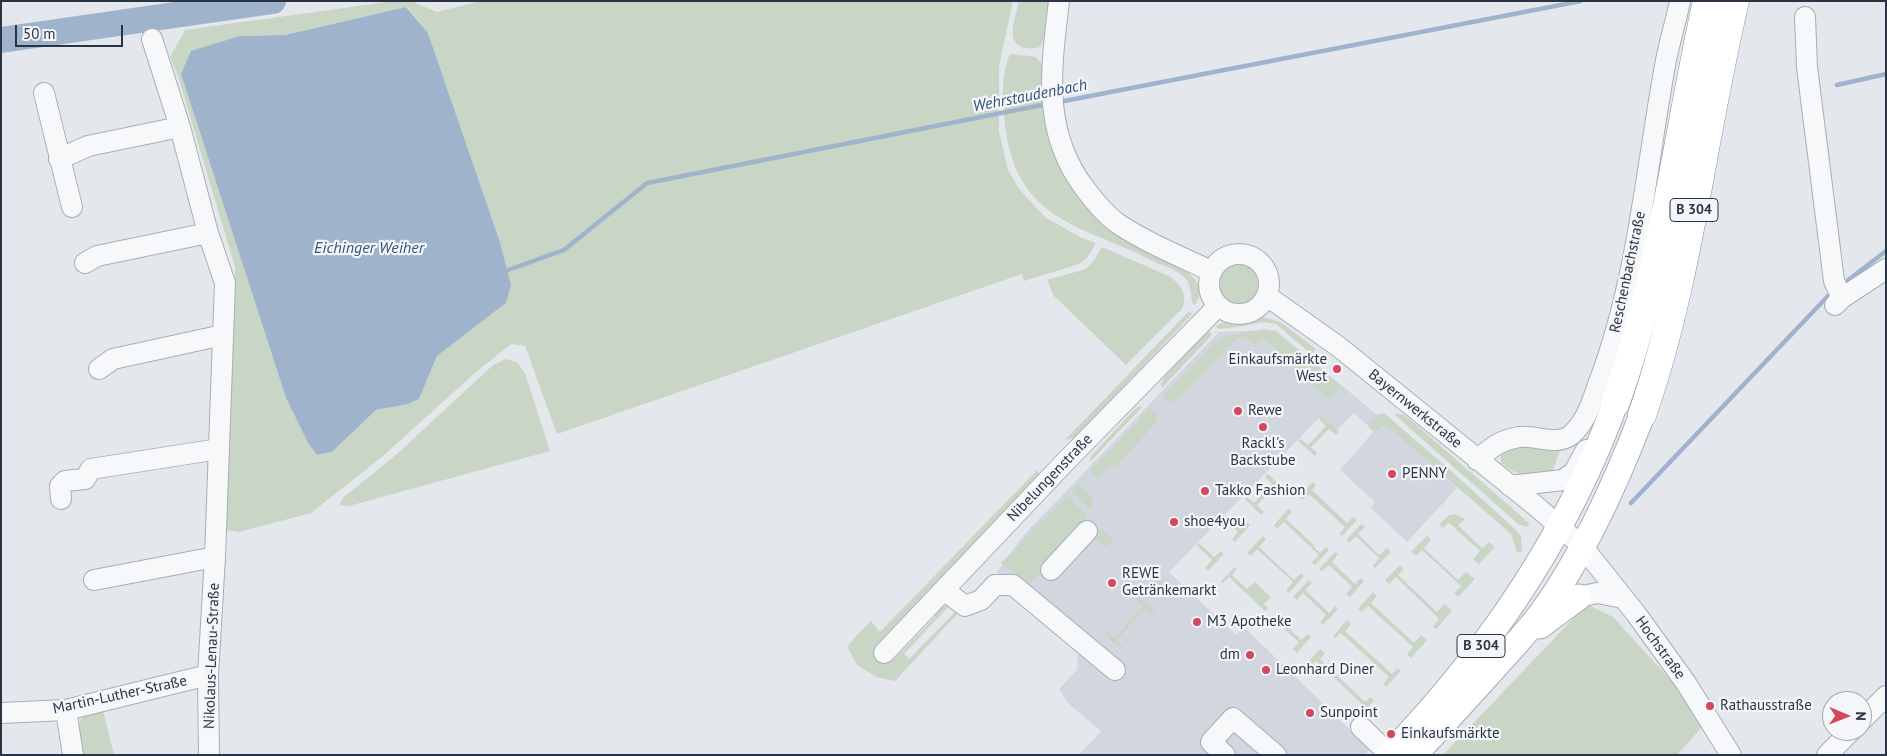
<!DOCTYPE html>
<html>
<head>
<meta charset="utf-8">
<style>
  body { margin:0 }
  #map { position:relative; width:1887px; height:756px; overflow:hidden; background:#e4e7ec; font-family:"PT Sans",sans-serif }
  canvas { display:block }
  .frame { position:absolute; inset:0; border:2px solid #2b3445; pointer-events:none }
  .north { position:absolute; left:1822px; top:691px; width:50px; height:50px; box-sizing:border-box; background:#f4f6f9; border:1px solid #a4a8b1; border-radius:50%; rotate:91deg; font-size:14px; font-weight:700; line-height:20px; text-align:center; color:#2b3445 }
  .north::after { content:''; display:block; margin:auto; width:18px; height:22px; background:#d1495b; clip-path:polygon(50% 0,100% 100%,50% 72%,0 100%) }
  .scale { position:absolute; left:15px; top:25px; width:108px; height:22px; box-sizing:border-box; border:2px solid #2b3445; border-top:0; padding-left:6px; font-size:15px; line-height:18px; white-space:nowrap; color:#2b3445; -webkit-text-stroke:4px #f4f6f9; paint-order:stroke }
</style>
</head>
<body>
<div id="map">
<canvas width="1887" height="756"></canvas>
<div class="frame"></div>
<div class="north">N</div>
<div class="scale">50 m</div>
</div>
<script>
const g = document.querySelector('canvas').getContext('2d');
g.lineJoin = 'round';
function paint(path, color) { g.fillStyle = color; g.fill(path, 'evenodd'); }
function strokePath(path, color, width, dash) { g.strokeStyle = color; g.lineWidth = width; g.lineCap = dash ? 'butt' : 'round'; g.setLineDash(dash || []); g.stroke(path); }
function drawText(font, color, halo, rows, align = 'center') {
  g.font = font + ' "PT Sans",sans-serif'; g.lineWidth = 4.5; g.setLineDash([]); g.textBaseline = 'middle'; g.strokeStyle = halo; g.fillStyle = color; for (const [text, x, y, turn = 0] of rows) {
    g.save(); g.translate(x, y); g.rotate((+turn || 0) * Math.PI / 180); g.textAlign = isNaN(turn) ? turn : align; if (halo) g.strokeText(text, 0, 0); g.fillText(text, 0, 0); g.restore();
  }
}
paint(new Path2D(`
  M1275,330L1382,419L1457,488L1407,542L1371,508L1375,502L1340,470L1374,431L1354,413L1334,433L1319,418L1169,572L1236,635L1244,627L1370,749L1365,755H1079L1101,731L1069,704L1059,689L1077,670L1078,654L1011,589L997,572L1024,535L1219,332Z`), '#d2d6de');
paint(new Path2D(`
  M394,1H411L437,12L481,1H1013L999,66V131L1008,170L1019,189L1045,217L1080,237L1096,243L1087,258L1079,264L1024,281L1022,274L557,434L525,346L511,344L475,373L383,456L311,513L239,532L226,530L235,267L178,76L170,57L185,30ZM407,7L428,33L500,242L511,285L506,303L437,356L419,399L408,404L376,410L332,452L317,455L308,443L286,398L181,74L240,36L285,35Z
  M1019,1H1052L1050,23L1041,46C1035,49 1032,49 1026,48C1003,45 1016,16 1019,1Z
  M1010,54L1036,57L1042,64L1043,80L1041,99L1046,130L1061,168L1103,222L1130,243L1185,270L1194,278L1199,286L1200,295L1195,305L1193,304C1190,296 1192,286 1186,279C1177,269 1160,265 1149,259C1077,224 1016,219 1005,125C1003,101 1000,76 1010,54Z
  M1102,247L1169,276C1181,285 1188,294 1182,309L1126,365L1054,296L1047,280L1086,269L1095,259Z
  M1216 284a23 23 0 1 1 46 0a23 23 0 1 1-46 0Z
  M1189,311L1192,314L1076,437L1065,440Z
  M1264,317L1282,323L1316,349L1311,354L1276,324L1264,322L1244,326L1219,329L1216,327C1225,318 1237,323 1248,321C1254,319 1258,318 1264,317Z
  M1265,329L1276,332L1341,386L1329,399L1279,352L1272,360L1270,358L1277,350L1262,338L1255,345L1244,337L1237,338L1176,401H1167L1163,396L1221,337Z
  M1209,331L1212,335L1162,388L1161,383L1166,374Z
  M506,359L517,362L525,373L550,451L349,506L339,505L344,497L397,454L493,365Z
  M1143,406L1090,462L1091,456L1131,413L1138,407Z
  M1150,408L1156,412L1157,422L1115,467L1111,463L1097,479L1091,470L1093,468Z
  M1384,413L1450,470L1516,530L1521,537L1522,551L1517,553L1511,534L1385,424L1374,432L1368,426L1379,414Z
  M1396,413L1406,416L1529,523V525L1526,527L1518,524L1395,415Z
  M1322,416L1339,432L1336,435L1329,429L1311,447L1317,453L1315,456L1298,441L1301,439L1308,445L1326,426L1319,419Z
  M1511,444L1558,447L1560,451L1551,475C1528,477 1520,478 1501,463C1500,453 1502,449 1511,444Z
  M1037,470L1040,474L876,647L888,658L894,659L935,617V610L942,606H949L904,654L909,659L959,608L961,610L895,681L876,677L857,665L847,646L871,621L880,632Z
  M1268,474L1284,490L1282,492L1275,486L1257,505L1264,512L1261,515L1245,499L1247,497L1254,503L1272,484L1265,477Z
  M1313,482L1316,485L1312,490L1347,523L1353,517L1357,520L1342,536L1339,534L1345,527L1309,494L1303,500L1299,497Z
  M1079,484L1089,493L1092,500L1090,510L1071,491Z
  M1067,496L1087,515L1074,537L1028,585L1001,563Z
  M1289,508L1292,512L1286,519L1314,545L1313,546L1320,553L1326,547L1329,550L1315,565L1312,562L1319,555L1284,522L1277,529L1274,525Z
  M1455,514L1465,519L1458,525L1482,548L1489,542L1495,547L1479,564L1473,559L1480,551L1449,523L1443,528L1439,524L1449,515Z
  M1226,515L1241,529L1247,522L1250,525L1235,542L1232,539L1238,532L1223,518Z
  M1361,524L1365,527L1358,534L1379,555L1387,548L1391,552L1375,568L1373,566L1379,558L1356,536L1349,543L1346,540Z
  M1102,529L1114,540L1106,547L1095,537Z
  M1263,536L1266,539L1259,547L1294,580L1301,573L1304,576L1289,593L1286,590L1293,582L1257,549L1251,556L1247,553Z
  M1427,536L1431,540L1424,548L1458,580L1466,572L1475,579L1458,597L1454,593L1461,586L1422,550L1416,556L1411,552Z
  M1199,543L1214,557L1221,551L1224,554L1208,571L1205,568L1212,560L1197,546Z
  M1335,552L1338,554L1332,562L1355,584L1361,578L1364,581L1350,597L1346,594L1352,587L1329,565L1322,571L1319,569Z
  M1400,565L1404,569L1398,575L1437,612L1445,604L1452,611L1436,629L1433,626L1439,619L1396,577L1389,584L1385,580Z
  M1235,567L1237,569L1232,575L1247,589L1255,582L1271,597L1264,604L1268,608L1265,611L1229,577L1223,583L1221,581Z
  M1156,579L1179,586L1165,601L1159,596L1165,589L1157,582L1151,588L1149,586Z
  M1309,580L1312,583L1305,590L1329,613L1335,606L1338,609L1323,625L1320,622L1326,615L1303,593L1297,600L1293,597Z
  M1373,592L1377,596L1371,603L1414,643L1421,635L1427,640L1411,658L1407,654L1413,647L1368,606L1362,612L1358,609Z
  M1139,597L1155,612L1151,616L1145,610L1116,640L1123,647L1121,649L1104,634L1107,631L1114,638L1143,607L1136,600Z
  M1587,604L1613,617L1678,688L1702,727L1677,755H1443Z
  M1279,619L1301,640L1308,634L1311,637L1297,653L1293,649L1299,642L1276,622Z
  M1347,620L1351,624L1345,631L1392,674L1398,668L1401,671L1386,687L1383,684L1389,677L1341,633L1335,638L1333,636Z
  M1320,649L1325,653L1320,659L1365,702L1370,697L1374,701L1360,715L1357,712L1363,705L1316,661L1309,667L1306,664Z
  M103,710L114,755H82L78,726L82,717Z`), '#c9d6c5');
paint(new Path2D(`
  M406,7L428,33L500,242L511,285L506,303L437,356L419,399L408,404L376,410L332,452L317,455L308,443L286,398L181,74L191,51L240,36L285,35Z`), '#9fb4cc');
strokePath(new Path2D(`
  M1837,85L1886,74
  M1059,102L1581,1
  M505,270H508L564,250L647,183L1047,104
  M1847,281L1886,251
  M1631,503L1828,296`), '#9fb4cc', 4.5);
strokePath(new Path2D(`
  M1,40L273,1`), '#9fb4cc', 26);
const minor = new Path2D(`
  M1059,1C1051,69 1041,132 1086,190C1095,202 1105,214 1117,223C1147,243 1179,256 1211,271
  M1805,17L1807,67L1834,281L1842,298
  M152,39L180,127L208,233L225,283L215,557L208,675L209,755
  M44,93L72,207
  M59,159L88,146L180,127
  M1209 284a30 30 0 1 1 60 0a30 30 0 1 1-60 0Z
  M85,263L97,256L208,233
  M1267,296L1339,347L1537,507L1582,546L1637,615L1686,683L1731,755
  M1835,305L1842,298L1886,269
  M99,369L113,359L223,335
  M1477,460C1491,448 1500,440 1519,437C1535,435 1557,446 1571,435C1587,421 1592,401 1599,382C1638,279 1646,168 1666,60C1670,40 1676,21 1680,1
  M1510,486L1563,480L1574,472L1586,450
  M61,499L60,486L65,481L85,479L91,469L219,449
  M1051,570L1087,531
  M94,580L215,557
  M944,590L965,606L981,600L995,585H1013L1115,670
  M1579,597L1597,593L1623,598
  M884,653L1067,460L1218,306
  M66,710L73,755
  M1,713L66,710L208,675
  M1862,720L1886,696
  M1361,727L1389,754
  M1225,755L1211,742L1233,718L1276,755
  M1827,755L1851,731`);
const major = new Path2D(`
  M1540,626L1579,597
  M1389,755C1486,654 1567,536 1615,404
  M1414,755C1442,726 1469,696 1496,666C1512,648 1529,630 1543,611C1585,552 1616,483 1642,415`);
const highway = new Path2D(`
  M1615,404C1662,274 1677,135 1707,1
  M1642,415C1689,281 1702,139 1735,1`);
strokePath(minor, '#a9aeb7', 22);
strokePath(major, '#a3abb8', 27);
strokePath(highway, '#8b94a3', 29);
strokePath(minor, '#f7f8fa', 20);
strokePath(major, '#fff', 25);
strokePath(highway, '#fff', 28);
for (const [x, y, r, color] of [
  [1337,369,5,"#d1495b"],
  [1238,411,5,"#d1495b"],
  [1263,427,5,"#d1495b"],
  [1392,474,5,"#d1495b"],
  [1205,491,5,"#d1495b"],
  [1174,522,5,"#d1495b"],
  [1112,583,5,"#d1495b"],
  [1197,622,5,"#d1495b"],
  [1250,655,5,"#d1495b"],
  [1266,670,5,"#d1495b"],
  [1710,706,5,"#d1495b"],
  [1310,713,5,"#d1495b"],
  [1391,734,5,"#d1495b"]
]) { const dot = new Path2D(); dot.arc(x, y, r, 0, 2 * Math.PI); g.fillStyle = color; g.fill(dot); strokePath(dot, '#f4f6f9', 2); }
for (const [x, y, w] of [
  [1694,210,48],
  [1481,646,48]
]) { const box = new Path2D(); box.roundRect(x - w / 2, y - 11.5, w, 23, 4); g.fillStyle = '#f4f6f9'; g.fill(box); strokePath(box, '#2b3445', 1); }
drawText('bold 14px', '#2b3445', null, [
  ["B 304",1694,210],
  ["B 304",1481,646]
]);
drawText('15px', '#2b3445', '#f4f6f9', [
  ["Reschenbachstraße",1628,272,-78],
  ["Bayernwerkstraße",1415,409,39],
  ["Nibelungenstraße",1050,478,-46],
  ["Hochstraße",1660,648,54],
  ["Nikolaus-Lenau-Straße",212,656,-88],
  ["Martin-Luther-Straße",120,695,-12]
]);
drawText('15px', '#2b3445', '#f4f6f9', [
  ["Einkaufsmärkte",1327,360,"right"],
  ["West",1327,377,"right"],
  ["Rewe",1248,411],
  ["Rackl's",1263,444,"center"],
  ["Backstube",1263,461,"center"],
  ["PENNY",1402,474],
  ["Takko Fashion",1215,491],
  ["shoe4you",1184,522],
  ["REWE",1122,574],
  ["Getränkemarkt",1122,591],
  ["M3 Apotheke",1207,622],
  ["dm",1240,655,"right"],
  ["Leonhard Diner",1276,670],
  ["Rathausstraße",1720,706],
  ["Sunpoint",1320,713],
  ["Einkaufsmärkte",1401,734]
], 'left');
drawText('italic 16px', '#34527a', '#f4f6f9', [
  ["Wehrstaudenbach",1030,96,-11],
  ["Eichinger Weiher",369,248]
]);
</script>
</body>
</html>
